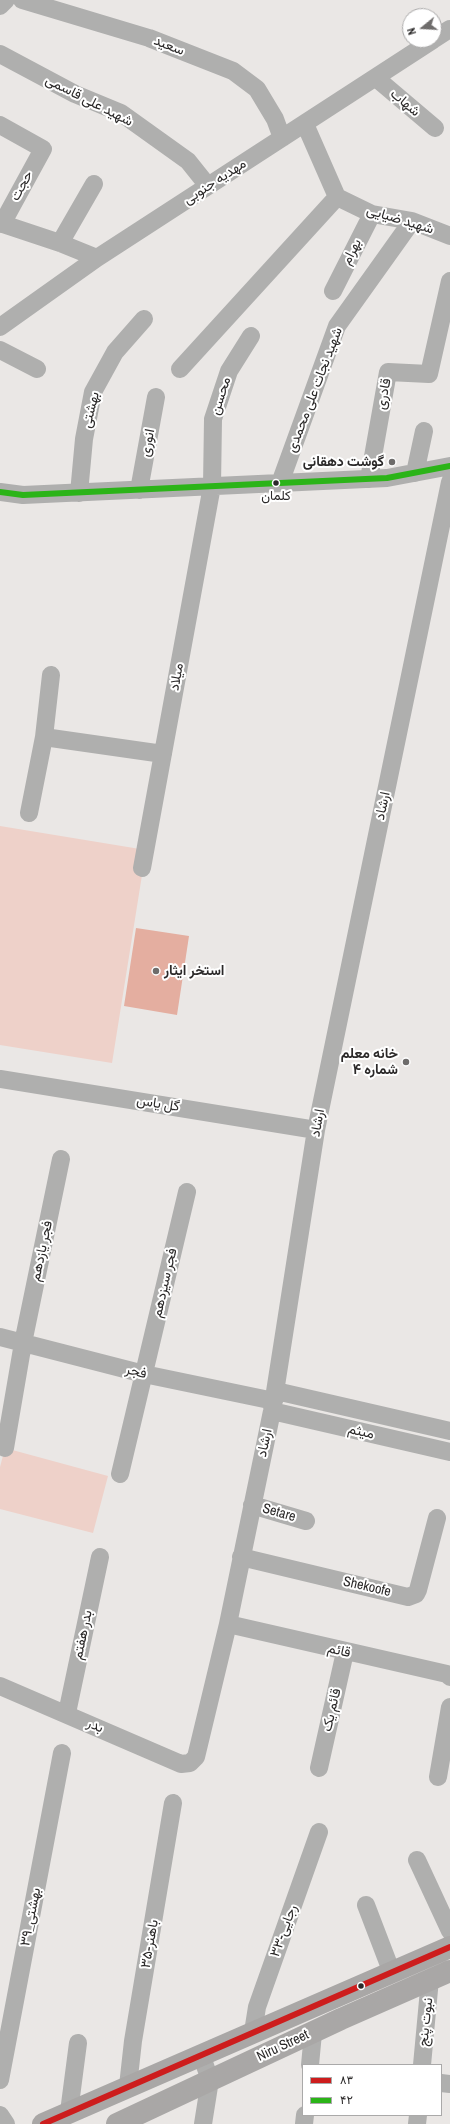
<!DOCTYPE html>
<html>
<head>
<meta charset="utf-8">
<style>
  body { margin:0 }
  #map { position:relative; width:450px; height:2124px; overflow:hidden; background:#eae7e5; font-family:"Archivo Narrow",sans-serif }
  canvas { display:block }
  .legend { position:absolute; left:302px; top:2064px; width:140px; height:52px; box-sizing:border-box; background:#fff; border:1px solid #aaa9a9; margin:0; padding:5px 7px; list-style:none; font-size:12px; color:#2b2929 }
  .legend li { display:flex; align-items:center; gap:8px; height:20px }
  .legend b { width:20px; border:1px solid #aaa9a9 }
  .north { position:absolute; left:402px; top:8px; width:40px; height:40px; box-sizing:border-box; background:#fff; border:1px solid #aaa9a9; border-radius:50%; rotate:252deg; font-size:11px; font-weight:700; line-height:16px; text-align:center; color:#2b2929 }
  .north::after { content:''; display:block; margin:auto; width:14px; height:18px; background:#6e6c6b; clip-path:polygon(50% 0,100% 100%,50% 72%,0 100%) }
</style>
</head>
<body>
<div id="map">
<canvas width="450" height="2124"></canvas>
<ul class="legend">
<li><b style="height:5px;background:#cd1d1d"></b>۸۳</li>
<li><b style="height:5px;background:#2bb418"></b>۴۲</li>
</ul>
<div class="north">N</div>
</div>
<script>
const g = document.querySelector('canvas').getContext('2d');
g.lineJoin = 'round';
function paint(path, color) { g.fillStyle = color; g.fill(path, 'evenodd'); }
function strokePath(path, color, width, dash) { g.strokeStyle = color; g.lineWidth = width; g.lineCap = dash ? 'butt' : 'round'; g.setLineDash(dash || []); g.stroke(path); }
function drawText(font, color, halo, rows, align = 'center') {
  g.font = font + ' "Archivo Narrow",Vazirmatn,sans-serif'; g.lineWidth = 4; g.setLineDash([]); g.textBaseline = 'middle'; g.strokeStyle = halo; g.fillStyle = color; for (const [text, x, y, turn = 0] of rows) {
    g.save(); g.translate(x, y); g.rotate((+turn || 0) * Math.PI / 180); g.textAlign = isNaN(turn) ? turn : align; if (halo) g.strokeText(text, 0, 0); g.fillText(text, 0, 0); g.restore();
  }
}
paint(new Path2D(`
  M0,826L146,850L112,1063L0,1045Z
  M5,1448L108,1476L93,1533L0,1509V1467Z`), '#eed1c9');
paint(new Path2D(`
  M136,928L189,936L177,1015L124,1006Z`), '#e4aea0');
strokePath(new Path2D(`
  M22,0L149,38L233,71L257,89L275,119L282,138
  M0,6L6,0
  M434,39L450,29
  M0,54L75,94L121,113L188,161L208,186
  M376,78L435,128
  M305,124L337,197L372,214L412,221L450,236
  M0,125L43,149L2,224
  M0,223L60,243L97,258
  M60,243L94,184
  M333,291L372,214
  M0,327L97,258L433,40
  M0,350L37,369
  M180,369L337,197
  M415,473L424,431
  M369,479L388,372L429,374L450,281
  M280,483L337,326L412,221
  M139,490L156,397
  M0,492L23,495L387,478L450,466
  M79,493L84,439L93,392L115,352L144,319
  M44,737L163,754
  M29,813L44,737L51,675
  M142,868L212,486L213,419L229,371L251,336
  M0,1079L316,1130
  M0,1337L144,1374L274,1401
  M276,1391L450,1431
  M272,1411L450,1452
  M5,1448L23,1343L61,1159
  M120,1474L187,1192
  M252,1505L306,1521
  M241,1557L408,1597L416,1594L418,1590L437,1518
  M228,1624L447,1674L450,1677
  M0,1686L181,1764L190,1763L196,1757L228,1624L272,1411L316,1130L450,482
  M67,1713L100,1557
  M319,1768L345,1652
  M438,1777L450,1707
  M417,1860L450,1931
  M366,1905L392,1973
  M253,2032L257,2007L319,1832
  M201,2054L210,2080L203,2124
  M310,2065L313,2033
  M422,2065L430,1979
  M0,2080L62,1753
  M441,2083L450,2084
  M128,2086L133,2041L173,1803
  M69,2112L78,2043
  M0,2115L6,2124
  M304,2124L305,2115
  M417,2124L418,2115`), '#afafae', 18);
strokePath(new Path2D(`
  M43,2124L450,1947
  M117,2124L341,2019L450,1971`), '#a9a7a6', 22);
strokePath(new Path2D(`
  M43,2124L450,1947`), '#cd1d1d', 6);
strokePath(new Path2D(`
  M0,492L23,495L387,478L450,466`), '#2bb418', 6);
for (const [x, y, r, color] of [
  [392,462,4,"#6e6c6b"],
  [276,483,3.5,"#2b2929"],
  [156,971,4,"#6e6c6b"],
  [406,1062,4,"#6e6c6b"],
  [361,1986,3.5,"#2b2929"]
]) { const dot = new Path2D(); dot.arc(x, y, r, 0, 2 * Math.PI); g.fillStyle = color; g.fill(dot); strokePath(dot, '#fff', 1.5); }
drawText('13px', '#2b2929', '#fff', [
  ["کلمان",276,497]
]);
drawText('14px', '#2b2929', '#fff', [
  ["سعید",169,46,21],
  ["شهید علی قاسمی",89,101,27],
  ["شهاب",405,103,40],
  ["مهدیه جنوبی",215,182,-33],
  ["حجت",22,186,-62],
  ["شهید ضیایی",400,220,17],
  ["بهرام",352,252,-63],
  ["شهید نجات علی محمدی",315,390,-69],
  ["قادری",384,394,-79],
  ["محسن",221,396,-72],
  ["بهشتی",91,410,-76],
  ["انوری",148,443,-79],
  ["میلاد",177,677,-80],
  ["ارشاد",383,806,-78],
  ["گل یاس",158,1104,9],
  ["ارشاد",318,1123,-80],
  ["فجر یازدهم",42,1251,-78],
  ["فجر سیزدهم",165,1283,-77],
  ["فجر",136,1372,14],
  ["میثم",361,1432,13],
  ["ارشاد",265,1443,-78],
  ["Setare",279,1513,16],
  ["Shekoofe",367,1587,13],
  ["بدر هفتم",83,1635,-78],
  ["قائم",339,1651,13],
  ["قائم یک",332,1710,-77],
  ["بدر",95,1726,24],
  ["۳۹_بهشتی",31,1917,-79],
  ["۳۳-رجایی",284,1931,-70],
  ["۳۵-باهنر",150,1944,-80],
  ["نبوت پنج",426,2022,-84],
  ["Niru Street",283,2046,-25]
]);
drawText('bold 14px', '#2b2929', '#fff', [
  ["گوشت دهقانی",384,462],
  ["استخر ایثار",164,971,"left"],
  ["خانه معلم",398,1054],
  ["شماره ۴",398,1070]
], 'right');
</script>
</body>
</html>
